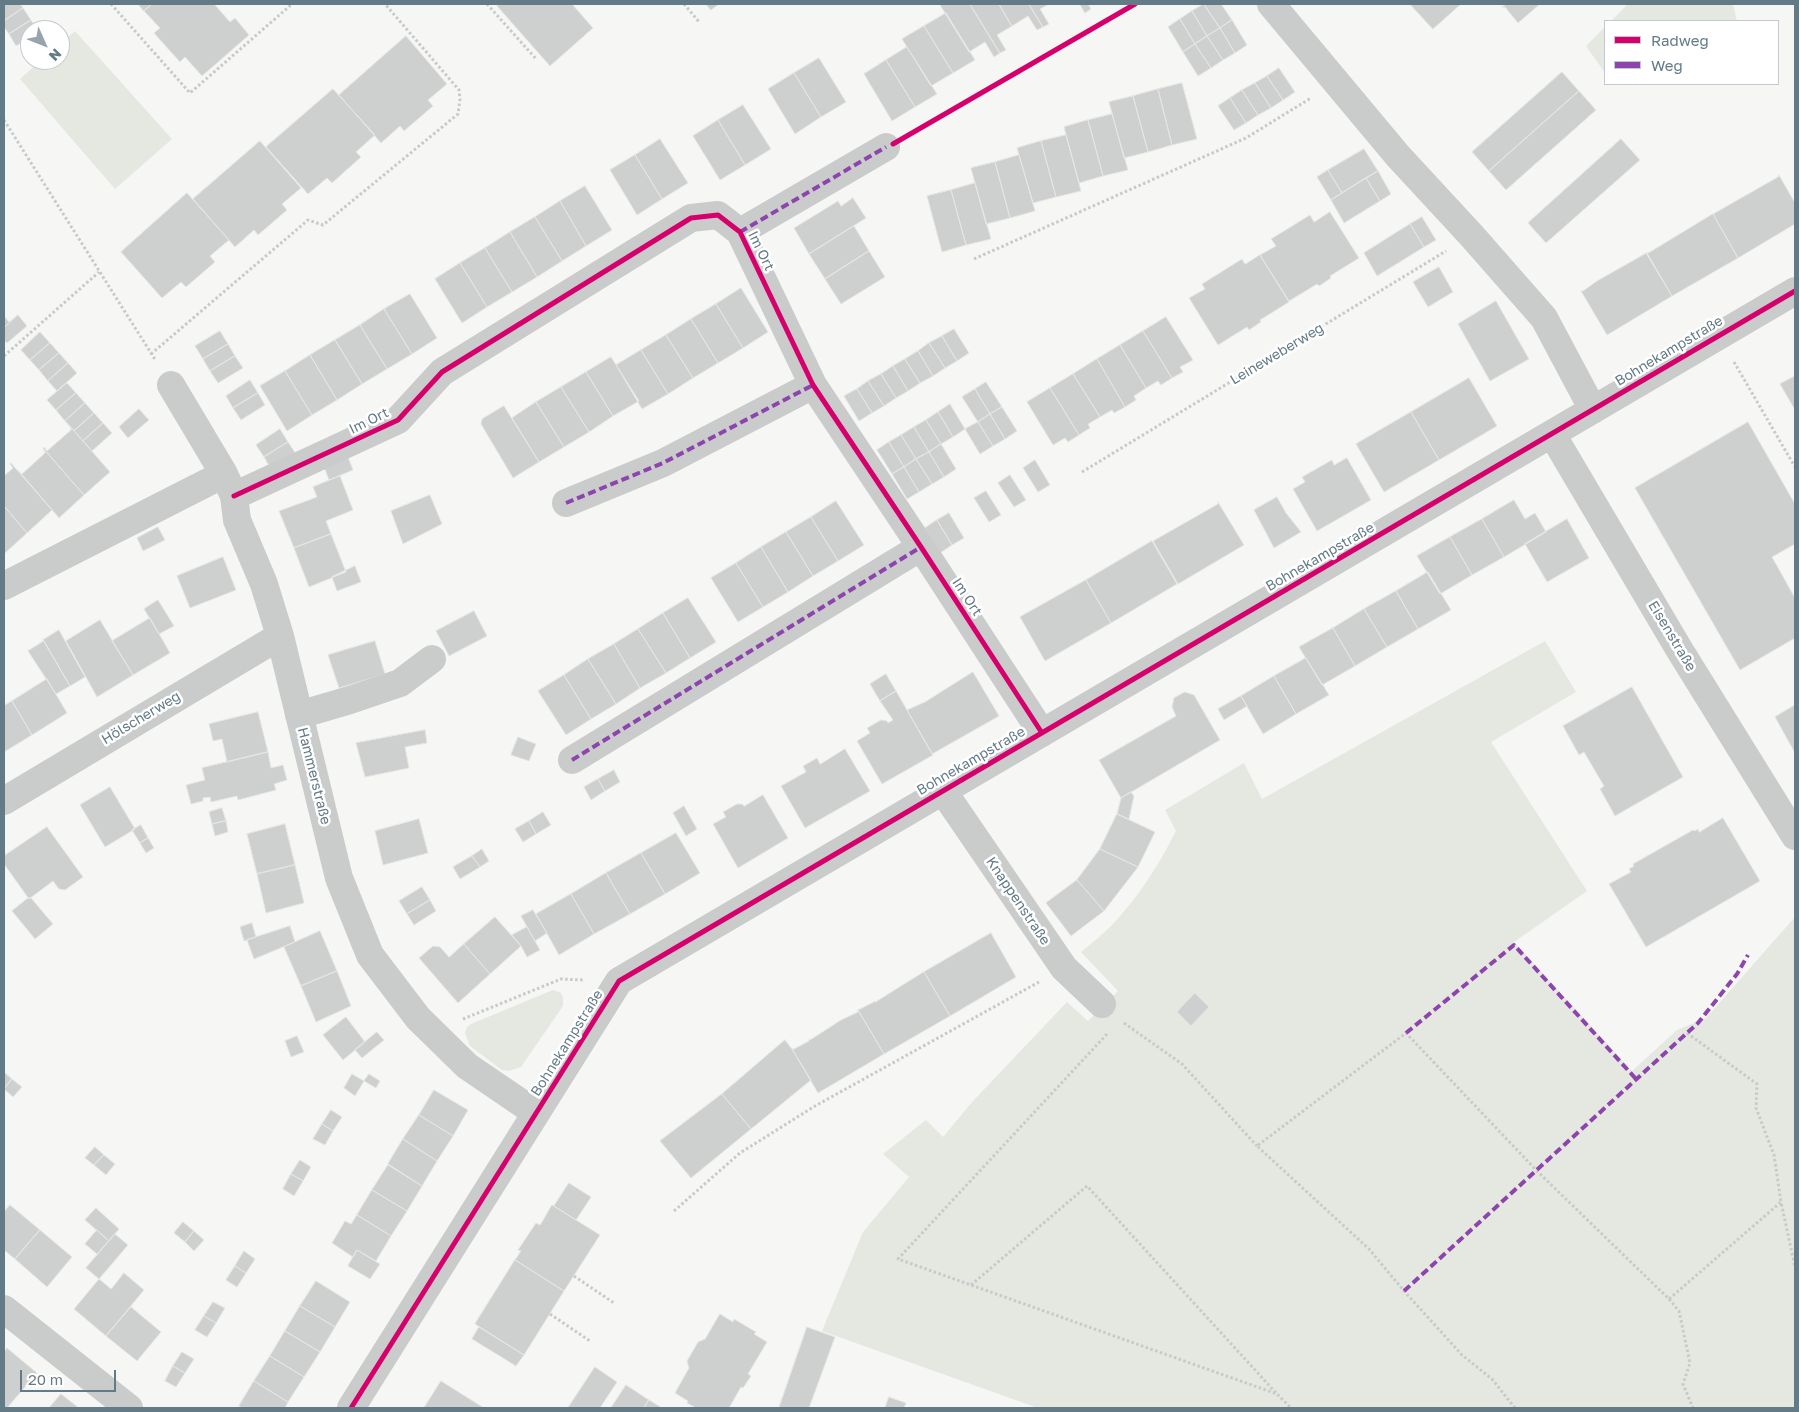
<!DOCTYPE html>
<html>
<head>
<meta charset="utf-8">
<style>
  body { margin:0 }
  #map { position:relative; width:1799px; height:1412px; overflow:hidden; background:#f6f6f4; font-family:"Golos Text",sans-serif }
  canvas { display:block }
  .frame { position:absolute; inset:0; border:5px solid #637a87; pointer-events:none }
  .legend { position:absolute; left:1604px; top:20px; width:175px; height:65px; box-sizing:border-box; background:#fff; border:1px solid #c1cacf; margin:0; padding:6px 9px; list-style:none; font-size:15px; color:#637a87 }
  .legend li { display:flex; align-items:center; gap:10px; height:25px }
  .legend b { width:25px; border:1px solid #c1cacf }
  .north { position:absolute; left:20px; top:20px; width:50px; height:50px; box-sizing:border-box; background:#fff; border:1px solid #c1cacf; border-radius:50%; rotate:134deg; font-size:14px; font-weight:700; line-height:20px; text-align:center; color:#637a87 }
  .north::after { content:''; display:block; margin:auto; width:18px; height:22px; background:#96a5ad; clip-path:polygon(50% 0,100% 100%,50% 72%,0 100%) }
  .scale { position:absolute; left:20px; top:1370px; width:96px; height:22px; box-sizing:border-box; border:2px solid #637a87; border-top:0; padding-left:6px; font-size:15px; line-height:18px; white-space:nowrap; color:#637a87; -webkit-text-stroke:4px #fff; paint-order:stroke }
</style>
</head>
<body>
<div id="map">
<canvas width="1799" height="1412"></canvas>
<div class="frame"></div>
<ul class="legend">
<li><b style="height:6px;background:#d6006c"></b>Radweg</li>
<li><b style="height:6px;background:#8e44ad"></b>Weg</li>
</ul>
<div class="north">N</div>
<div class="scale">20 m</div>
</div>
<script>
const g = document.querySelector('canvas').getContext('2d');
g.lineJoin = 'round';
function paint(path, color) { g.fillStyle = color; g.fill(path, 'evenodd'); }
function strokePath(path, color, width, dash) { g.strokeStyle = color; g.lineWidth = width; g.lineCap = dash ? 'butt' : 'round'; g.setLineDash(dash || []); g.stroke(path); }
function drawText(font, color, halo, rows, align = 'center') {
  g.font = font + ' "Golos Text",sans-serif'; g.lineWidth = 5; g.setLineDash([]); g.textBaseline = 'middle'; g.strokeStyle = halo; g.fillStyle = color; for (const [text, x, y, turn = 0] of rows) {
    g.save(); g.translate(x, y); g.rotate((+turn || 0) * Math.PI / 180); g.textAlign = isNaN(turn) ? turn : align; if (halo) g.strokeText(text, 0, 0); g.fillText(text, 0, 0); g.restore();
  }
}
paint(new Path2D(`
  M1628,4H1733L1737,21H1611Z
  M1605,27V73L1586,46Z
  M75,31L172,139L115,189L20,79L41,60H60V44Z
  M1545,641L1576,692L1491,742L1587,891L1514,942L1632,1071L1677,1030L1706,1018L1795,917V1408H1038L822,1331L863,1232L909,1177L883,1154L926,1120L943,1137L973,1101L1067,1002L1088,1021L1118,991L1081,952C1092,943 1103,934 1113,924C1139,896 1159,865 1176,831L1165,810L1244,763L1262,799Z
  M553,990L561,993L563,998V1006L521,1067L509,1071L502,1070L470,1046L465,1033L467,1027L471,1024Z`), '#e5e8e1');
const building = new Path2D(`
  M5,4H20L23,8L4,21V5Z
  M138,4H152L144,11Z
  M152,4H217L215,5L230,22L235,18L249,35L202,76L185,57L180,62L154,33L160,28L144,11Z
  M499,4H572L593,28L550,66L497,6Z
  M706,4H719L711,10Z
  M942,4H970L1000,53L994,57L985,42L969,52L945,13L940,5Z
  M970,4H999L1012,26L997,35L1006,50L1000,53Z
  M999,4H1029L1043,27L1037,30L1028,16L1012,26Z
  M1029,4H1049L1040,9L1049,24L1043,27Z
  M1080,4H1088L1091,9L1085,13Z
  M1204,4L1220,28L1207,36L1192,11Z
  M1204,4H1221L1232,20L1220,28Z
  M1410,4H1461L1433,29Z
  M1507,4H1540L1518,23L1505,7H1502Z
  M23,8L31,20L9,34L4,27V21Z
  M1192,11L1207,36L1195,44L1180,19Z
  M946,13L975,60L953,73L924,26Z
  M1180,19L1195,44L1183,52L1168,27Z
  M31,20L37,30H30V37L16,46L9,34Z
  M1232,20L1247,45L1235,53L1220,28Z
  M924,26L953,73L931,86L902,39Z
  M1220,28L1235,53L1223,60L1207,36Z
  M406,36L447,84L428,100L433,106L404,131L400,126L381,143L339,95Z
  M1207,36L1223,60L1211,68L1195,44Z
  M1195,44L1211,68L1198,76L1183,52Z
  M907,47L937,94L915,107L886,60Z
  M819,58L846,102L821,117L794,73Z
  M886,60L915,107L892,121L864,74Z
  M1279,68L1295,92L1283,100L1267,76Z
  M1562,72L1579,91L1489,171L1472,152Z
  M794,73L821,117L795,134L768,89Z
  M1267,76L1283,100L1271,108L1255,83Z
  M1182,83L1197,139L1172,145L1158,89Z
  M1255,83L1271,108L1258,115L1242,90Z
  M333,89L375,135L356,152L361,157L332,183L327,178L308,194L266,147Z
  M1158,89L1172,145L1148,152L1133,96Z
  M1242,90L1258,115L1246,123L1230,98Z
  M1579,91L1596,110L1506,190L1489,171Z
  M1133,96L1148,152L1124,158L1109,102Z
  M1230,98L1246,123L1234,130L1218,106Z
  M743,105L771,149L745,165L718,120Z
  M1112,114L1128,170L1103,176L1088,120Z
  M718,120L745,165L720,180L693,136Z
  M1088,120L1103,176L1079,183L1064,127Z
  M1066,135L1081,191L1056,197L1041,141Z
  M660,139L688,183L662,199L635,155Z
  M1621,139L1640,160L1546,243L1528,223Z
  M260,141L301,188L282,204L287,210L258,235L254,230L235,247L193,199Z
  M1041,141L1056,197L1033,203L1017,148Z
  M1364,149L1378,171L1342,193L1328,170Z
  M635,155L662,199L637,215L610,170Z
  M1019,155L1035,211L1010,218L995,162Z
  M995,162L1010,218L986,224L971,168Z
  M1328,170L1342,193L1331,200L1317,177Z
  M1378,171L1391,194L1380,201L1366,178Z
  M1779,175L1795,203V224L1738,258L1713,214L1778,177Z
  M1366,178L1380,201L1344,223L1331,200Z
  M975,183L991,239L966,245L951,190Z
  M585,186L612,230L586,246L560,201Z
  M951,190L966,245L942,252L927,196Z
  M187,193L229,240L210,256L215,262L186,287L181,282L162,298L121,252Z
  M853,198L866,218L809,254L794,228L838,201L841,206Z
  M560,201L586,246L562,261L535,217Z
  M1330,212L1359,258L1330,276L1331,278L1319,286L1317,284L1289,301L1260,255L1276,246L1271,239L1310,215L1314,222Z
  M1713,214L1738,258L1672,296L1646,253H1648Z
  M535,217L562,261L537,277L510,232Z
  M1422,217L1436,240L1424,247L1410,224Z
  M1410,224L1424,247L1377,276L1364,253Z
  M854,226L869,251L825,279L809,254Z
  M510,232L537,277L512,292L485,248Z
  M485,248L512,292L487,307L460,263Z
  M869,251L885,277L841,304L825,279Z
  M1647,253L1672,296L1607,335L1581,291H1583L1597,281Z
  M1260,255L1289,302L1260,320L1261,322L1249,330L1247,327L1218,345L1189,298L1205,289L1202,284L1242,259L1245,264Z
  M460,263L487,307L462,323L435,279Z
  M1439,267L1453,292L1428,307L1413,282Z
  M741,288L768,332L743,348L716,304Z
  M410,294L437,338L412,354L384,309Z
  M1496,301L1529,359L1490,381L1458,324Z
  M716,304L743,348L718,363L691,319Z
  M384,309L412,354L387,369L360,325Z
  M18,315L27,326L7,343L4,340V328Z
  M4,316L9,322L13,319L4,328Z
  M1166,317L1193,360L1180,367L1183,372L1172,378L1143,331Z
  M691,319L718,363L693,378L666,335Z
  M360,325L387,369L362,384L335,340Z
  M954,329L969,353L957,361L942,336Z
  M220,331L228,344L203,359L195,346Z
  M1143,331L1172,378L1161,385L1158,381L1146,388L1120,345Z
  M40,332L50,343L30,360L21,350Z
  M666,335L693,378L668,394L641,350Z
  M942,336L957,361L945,368L929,343Z
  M335,340L362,384L337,400L310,355Z
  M50,343L59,353L39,370L30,360Z
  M929,343L945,368L933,376L918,351Z
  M228,344L235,356L210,371L203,359Z
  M1120,345L1146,388L1134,396L1136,400L1125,407L1097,359Z
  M641,350L668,394L642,409L616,365Z
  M918,351L933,376L920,383L905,359Z
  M59,353L68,363L48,381L39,370Z
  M310,355L337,400L312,415L285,371Z
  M235,356L243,368L218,383L210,371Z
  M611,357L639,401L613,416L586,372Z
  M905,359L920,383L908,391L893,366Z
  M1097,359L1125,407L1114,413L1112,410L1100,417L1073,374Z
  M68,363L77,373L57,391L48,381Z
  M893,366L908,391L896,398L881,374Z
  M285,371L312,415L287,431L260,386Z
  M586,372L613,416L589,432L561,387Z
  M881,374L896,398L884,406L868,381Z
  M1073,374L1100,417L1088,424L1090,428L1079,435L1050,388Z
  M1795,376V410L1780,384Z
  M1469,378L1497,426L1439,460L1411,412Z
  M250,380L258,393L233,408L226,396Z
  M868,381L884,406L872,413L857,389Z
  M986,382L1002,407L990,414L975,389Z
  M67,383L76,393L56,410L47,400Z
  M561,387L589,432L564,447L536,402Z
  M1050,388L1079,435L1068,442L1065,438L1053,445L1027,402Z
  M857,389L872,413L859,421L844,396Z
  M975,389L990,414L978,422L962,397Z
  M76,393L85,403L65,421L56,410Z
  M258,393L265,405L241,420L233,408Z
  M536,402L564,447L539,462L512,418Z
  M85,403L94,413L74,431L65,421Z
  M950,404L965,429L953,437L938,412Z
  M504,406L539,462L513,478L481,424L482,419Z
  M1002,407L1017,431L1005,439L990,414Z
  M139,409L149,420L128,438L119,427Z
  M938,412L953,437L941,444L926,420Z
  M1411,412L1439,460L1384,492L1356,444Z
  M94,413L103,423L83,441L74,431Z
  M990,414L1005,439L993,446L978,422Z
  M926,420L941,444L929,452L914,427Z
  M978,422L993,446L980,454L965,429Z
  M1748,422L1795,504V544L1772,557L1795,598V638L1740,670L1635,488Z
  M103,423L112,433L92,451L83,441Z
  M69,425L110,472L84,495L43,448L44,447L47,451L71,430Z
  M914,427L929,452L916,459L901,435Z
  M280,429L288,442L264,457L256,445Z
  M901,435L916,459L904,467L889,442Z
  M288,442L296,454L271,469L264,457Z
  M889,442L904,467L892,474L877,450Z
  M941,444L956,469L944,477L929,452Z
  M43,448L84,495L59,518L18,470L22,474L45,453Z
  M929,452L944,477L932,484L916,459Z
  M348,457L353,470L329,480L324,467Z
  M1347,458L1371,500L1317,531L1293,489L1305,482L1302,477L1332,460L1334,465Z
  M916,459L932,484L919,492L904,467Z
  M1035,460L1050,485L1038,492L1023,468Z
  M11,463L52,510L27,533L4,506V476L13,468L10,464Z
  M904,467L919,492L907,499L892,474Z
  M1010,475L1026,500L1014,507L998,483Z
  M340,476L353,510L326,521L331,534L294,548L279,511L317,497L313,487Z
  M986,491L1001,515L989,522L974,498Z
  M430,495L442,524L403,544L391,511Z
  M1277,497L1286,513L1301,532L1274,548L1254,510Z
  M1514,500L1525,519L1535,513L1546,532L1504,557L1482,519Z
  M836,501L864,545L838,561L811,517Z
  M1218,502L1244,545L1178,584L1153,541L1218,504Z
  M4,506L27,533L4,554Z
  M949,513L964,538L952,545L937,520Z
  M811,517L838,561L813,576L786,532Z
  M1482,519L1504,557L1472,575L1450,537Z
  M1567,519L1589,558L1547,582L1525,544Z
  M937,520L952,545L940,553L925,528Z
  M158,527L165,540L143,551L137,538Z
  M786,532L813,576L788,592L761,547Z
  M331,534L346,572L309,587L294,548Z
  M1450,537L1472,575L1440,594L1417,556Z
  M1152,541L1177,584L1111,623L1086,580Z
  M761,547L788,592L763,607L736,563Z
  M223,557L236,590L190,608L177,576Z
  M736,563L763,607L738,622L711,578Z
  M355,566L361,582L337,591L332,577Z
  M1428,572L1451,610L1418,629L1396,591Z
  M1086,580L1111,623L1045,661L1020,617Z
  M1396,591L1418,629L1387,647L1364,609Z
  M688,598L716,642L690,658L663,613Z
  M158,600L174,626L159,634L144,609Z
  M1364,609L1387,647L1355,666L1333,628Z
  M474,611L487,636L449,656L436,631Z
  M663,613L690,658L666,673L638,629Z
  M150,618L170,653L133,675L112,641Z
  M100,620L133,675L97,697L66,641Z
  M1333,628L1355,666L1322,685L1299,647Z
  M638,629L666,673L640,688L614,644Z
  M59,630L85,677L70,686L43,640Z
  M44,641L70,686L56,694L28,651Z
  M375,641L385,674L339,688L328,655Z
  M614,644L640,688L616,704L588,659Z
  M1306,658L1329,695L1296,714L1274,676Z
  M588,659L616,704L591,719L564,675Z
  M973,672L999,716L932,754L907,710L925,702Z
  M886,674L896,691L880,701L870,684Z
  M564,675L591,719L566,735L538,691Z
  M1274,676L1296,714L1263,734L1241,696Z
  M47,679L67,713L32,735L12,701Z
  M1632,687L1683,777L1615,816L1600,789L1604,786L1584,752L1579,755L1563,726Z
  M896,691L933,755L882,784L857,741L870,733L867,728L881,720L887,721L888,723L893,720L880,701Z
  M1185,692L1194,695L1220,740L1121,798L1099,760L1176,716L1172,707L1174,698Z
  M1241,696L1247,706L1224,720L1218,709Z
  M12,701L32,735L4,752V706Z
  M1795,705V753L1775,717Z
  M258,712L268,752L227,762L222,739L213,741L209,724Z
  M425,730L427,743L405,747L409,768L365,777L356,743Z
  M518,737L536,744L529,761L511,755Z
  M845,749L870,791L805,828L781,786L806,772L803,766L817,758L820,764Z
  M268,752L271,768L283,765L287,780L274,784L276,790L238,800L237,796L211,802L210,797L203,798V801L191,804L186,785L205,780L202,768Z
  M614,770L620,782L605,791L598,779Z
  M598,779L605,791L591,800L584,787Z
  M110,787L135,829L105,847L80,805Z
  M1131,792L1134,796L1129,819L1117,814L1121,798Z
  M763,795L788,838L738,868L713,824L726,817L723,812L737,804H742L744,806Z
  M684,806L697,829L686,836L673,813Z
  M222,808L226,821L212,824L209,812Z
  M543,812L551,825L536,834L529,821Z
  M1117,814L1155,832L1138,867L1100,849Z
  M1723,818L1760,881L1646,947L1609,884L1631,872L1629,869L1634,866L1633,864L1693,830L1695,831L1698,829L1699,832Z
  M419,819L428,853L383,865L375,831Z
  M226,821L228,832L215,836L212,824Z
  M529,821L536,834L523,842L515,829Z
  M285,824L295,865L257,874L247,834Z
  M141,825L148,838L140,843L132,830Z
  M47,827L83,877L65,890L59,889L53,881L29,899L4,864V856Z
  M676,833L700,873L665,894L641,853Z
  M148,838L154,848L146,853L140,843Z
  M482,849L489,861L480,867L472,856Z
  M1100,849L1138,867L1104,911L1077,880Z
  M641,853L665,894L630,914L606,873Z
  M472,856L480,867L460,879L453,867Z
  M295,865L304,903L266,913L257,874Z
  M606,873L630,914L594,934L571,894Z
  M1077,880L1104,911L1071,936L1046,903Z
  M422,887L430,900L407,914L399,901Z
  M571,894L594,934L559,955L536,914Z
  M28,898H31L53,924L35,939L12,911Z
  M430,900L436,911L414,925L407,914Z
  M533,910L547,933L535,941L521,916Z
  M495,917L521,946L490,974L464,944Z
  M252,923L256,937L244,941L240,927Z
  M290,926L295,942L254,959L247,940Z
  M527,927L540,950L527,957L521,946L512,935Z
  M320,931L337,971L301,986L284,947Z
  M991,933L1016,977L950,1016L924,972Z
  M464,944L490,974L458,1003L419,958L433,946L440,947L449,957Z
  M337,971L351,1006L316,1022L301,986Z
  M924,972L950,1016L884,1054L858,1010L874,1002V1001L875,1002Z
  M1195,993L1209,1007L1191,1026L1177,1012Z
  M858,1010L884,1054L818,1093L792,1049H794L809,1041V1039L810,1040L841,1020L858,1012Z
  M346,1017L365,1042L343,1060L323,1035Z
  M377,1032L384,1040L362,1058L355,1050Z
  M297,1036L304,1052L291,1057L285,1041Z
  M785,1040L792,1049L811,1080L751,1129L722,1094Z
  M4,1072L12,1079L4,1089Z
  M352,1074L364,1081L355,1096L344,1088Z
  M369,1074L380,1081L376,1088L364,1081Z
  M12,1079L22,1087L13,1097L4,1089Z
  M434,1090L468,1110L453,1136L419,1115Z
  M722,1094L751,1129L691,1178L660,1141Z
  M331,1110L342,1117L333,1131L322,1124Z
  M419,1115L453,1136L437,1161L403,1139Z
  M322,1124L333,1131L325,1145L313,1139Z
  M403,1139L437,1161L422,1186L388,1164Z
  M95,1147L104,1155L94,1165L85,1158Z
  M104,1155L115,1164L106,1175L94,1165Z
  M300,1160L311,1167L303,1181L291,1174Z
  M388,1165L422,1186L407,1211L372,1190Z
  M291,1174L303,1181L294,1196L283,1189Z
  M569,1183L591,1197L576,1220L554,1206Z
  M372,1190L407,1211L391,1236L357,1215Z
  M10,1205L40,1230L15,1259L4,1250V1212Z
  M552,1205L600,1235L564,1291L515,1260L521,1251L518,1250L536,1223L540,1225Z
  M96,1208L119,1229L109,1241L85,1220Z
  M357,1215L391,1236L376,1261L357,1250L353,1257L332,1243L345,1221L351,1224Z
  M183,1222L194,1231L185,1242L174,1233Z
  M40,1230L72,1257L47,1287L15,1259Z
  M97,1230L109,1241L97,1254L85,1244Z
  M194,1231L204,1240L194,1251L185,1242Z
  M115,1234L128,1245L99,1279L86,1268Z
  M357,1250L380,1264L370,1279L348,1266Z
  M244,1251L255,1259L246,1273L235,1266Z
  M515,1260L564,1291L524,1355L475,1324Z
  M235,1266L246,1273L237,1287L226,1280Z
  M124,1273L144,1290L106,1336L74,1309L99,1279L111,1289Z
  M316,1281L350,1302L335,1327L300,1306Z
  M213,1302L225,1308L216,1323L204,1316Z
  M300,1306L335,1327L320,1352L285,1331Z
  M131,1307L161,1332L137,1361L106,1336Z
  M720,1314L733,1322L734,1319L756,1332L754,1334L767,1342L748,1374L751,1376L743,1388L741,1387L729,1408H696L687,1403L688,1401L675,1393L689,1368L687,1361L698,1342L705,1339Z
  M204,1316L216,1323L207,1337L195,1330Z
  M479,1327L524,1355L516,1366L472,1339Z
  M807,1327L835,1337L809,1408H779Z
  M285,1331L320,1352L304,1377L270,1356Z
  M7,1348L37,1373L7,1408H4V1353Z
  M182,1352L194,1359L185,1373L173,1366Z
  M270,1356L304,1377L288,1402L254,1381Z
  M173,1366L185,1373L176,1387L165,1381Z
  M595,1367L617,1382L600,1408H568Z
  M254,1381L288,1402L285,1408H242L239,1406Z
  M441,1381L484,1408H424Z
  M626,1385L649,1400L644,1408H611Z
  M61,1394L79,1408H49Z
  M889,1397L906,1403L904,1408H885Z
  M649,1400L662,1408H644Z`);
paint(building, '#ced0d0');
strokePath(building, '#e5e5e4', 1);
strokePath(new Path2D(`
  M111,4L190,93L292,4
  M487,4L537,60
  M684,4L700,23
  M4,120L156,361
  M974,259L1246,138L1311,98
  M151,354L308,220L323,225L458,114L460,99L459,90L385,4
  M4,356L99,272
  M1734,362L1795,467
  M1082,472L1446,251
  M463,1019L561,979L583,980
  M1124,1023L1182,1064L1257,1146
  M1687,1033L1757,1084L1756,1108L1774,1155L1781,1202
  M1107,1034L898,1259L1277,1394L1291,1408
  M674,1211L740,1153L815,1106L1039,982
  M574,1276L614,1303
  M971,1285L1087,1186L1277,1394
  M1669,1299L1679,1311L1690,1363L1683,1384L1693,1408
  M550,1314L590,1341
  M1515,1408L1492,1379L1462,1355L1404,1291L1369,1249L1257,1146L1406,1033L1537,1171L1669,1299L1781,1202L1795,1267`), '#c8c9ca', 3, [2.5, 2.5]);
strokePath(new Path2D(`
  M1271,4L1398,156L1472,236L1544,318L1593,410
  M740,232L886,147
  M171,385L224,474L234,496L237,520L264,584L280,636L339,878L370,955L418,1018L467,1066L536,1113
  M1552,434L1679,649L1795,836
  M234,496L398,420L442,372L691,218L718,215L740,232L813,385L921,547L1042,733
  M566,503L663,463L813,385
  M4,586L224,474
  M299,715L350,700L400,683L432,659
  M572,760L921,547
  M943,791L1064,968L1102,1004
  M4,801L280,636
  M4,1309L129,1408
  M351,1408L619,981L1795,291`), '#cacccc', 28);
strokePath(new Path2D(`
  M740,232L886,147
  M566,503L663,463L813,385
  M572,760L921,547
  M1406,1033L1514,945L1636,1079
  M1404,1291L1698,1023L1737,974L1748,955`), '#8e44ad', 4, [8, 4]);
strokePath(new Path2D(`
  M893,144L1135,4
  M234,496L398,420L442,372L691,218L718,215L740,232L813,385L921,547L1042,733
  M351,1408L619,981L1795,291`), '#d6006c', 5);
drawText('14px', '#637a87', '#fff', [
  ["Im Ort",761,251,64],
  ["Bohnekampstraße",1669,351,-31],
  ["Leineweberweg",1277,354,-31],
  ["Im Ort",369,421,-26],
  ["Bohnekampstraße",1320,557,-30],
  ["Im Ort",967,597,57],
  ["Eisenstraße",1672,636,59],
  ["Hölscherweg",141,718,-31],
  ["Bohnekampstraße",971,761,-30],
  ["Hammerstraße",314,776,76],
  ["Knappenstraße",1018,901,56],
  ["Bohnekampstraße",567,1043,-58]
]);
</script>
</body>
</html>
